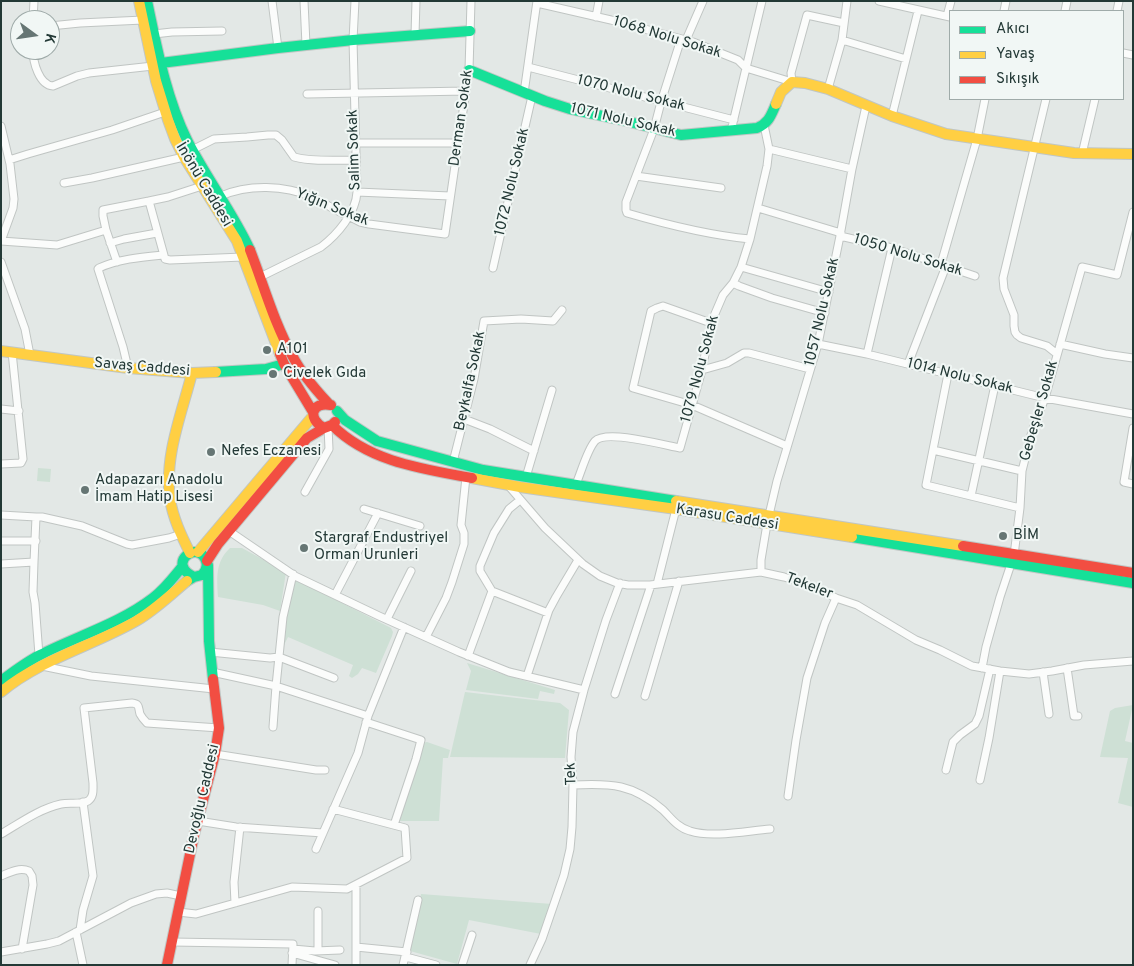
<!DOCTYPE html>
<html>
<head>
<meta charset="utf-8">
<style>
  body { margin:0 }
  #map { position:relative; width:1134px; height:966px; overflow:hidden; background:#e3e8e6; font-family:Overpass,sans-serif }
  canvas { display:block }
  .frame { position:absolute; inset:0; border:2px solid #233936; pointer-events:none }
  .legend { position:absolute; left:949px; top:10px; width:175px; height:90px; box-sizing:border-box; background:#f1f7f5; border:1px solid #9faba9; margin:0; padding:6px 9px; list-style:none; font-size:15px; color:#233936 }
  .legend li { display:flex; align-items:center; gap:10px; height:25px }
  .legend b { width:25px; border:1px solid #9faba9 }
  .north { position:absolute; left:10px; top:10px; width:50px; height:50px; box-sizing:border-box; background:#f1f7f5; border:1px solid #9faba9; border-radius:50%; rotate:104deg; font-size:14px; font-weight:700; line-height:20px; text-align:center; color:#233936 }
  .north::after { content:''; display:block; margin:auto; width:18px; height:22px; background:#667674; clip-path:polygon(50% 0,100% 100%,50% 72%,0 100%) }
</style>
</head>
<body>
<div id="map">
<canvas width="1134" height="966"></canvas>
<div class="frame"></div>
<ul class="legend">
<li><b style="height:6px;background:#16e098"></b>Akıcı</li>
<li><b style="height:6px;background:#ffcf43"></b>Yavaş</li>
<li><b style="height:6px;background:#f24e42"></b>Sıkışık</li>
</ul>
<div class="north">K</div>
</div>
<script>
const g = document.querySelector('canvas').getContext('2d');
g.lineJoin = 'round';
function paint(path, color) { g.fillStyle = color; g.fill(path, 'evenodd'); }
function strokePath(path, color, width, dash) { g.strokeStyle = color; g.lineWidth = width; g.lineCap = dash ? 'butt' : 'round'; g.setLineDash(dash || []); g.stroke(path); }
function drawText(font, color, halo, rows, align = 'center') {
  g.font = font + ' Overpass,sans-serif'; g.lineWidth = 4; g.setLineDash([]); g.textBaseline = 'middle'; g.strokeStyle = halo; g.fillStyle = color; for (const [text, x, y, turn = 0] of rows) {
    g.save(); g.translate(x, y); g.rotate((+turn || 0) * Math.PI / 180); g.textAlign = isNaN(turn) ? turn : align; if (halo) g.strokeText(text, 0, 0); g.fillText(text, 0, 0); g.restore();
  }
}
paint(new Path2D(`
  M38,468L51,469L50,482L37,481Z
  M230,548H242L286,572L280,611L263,605L218,597C217,578 215,562 230,548Z
  M295,579L391,628L393,632L392,636L376,673L362,668L358,674L352,678L349,676L353,665L288,637L282,649L281,646L292,582Z
  M467,663L555,690L554,694L540,691L538,699L466,690L471,671Z
  M465,692L560,703L569,710L565,758L450,757Z
  M1133,705L1125,741L1133,743V807L1118,803L1128,758L1100,757L1110,711L1115,708Z
  M427,742L450,750L448,758H443L439,821H400L420,746L422,743Z
  M421,894L552,904L541,934L469,920L457,964L410,951Z`), '#cee0d5');
const street = new Path2D(`
  M272,1L278,48
  M304,1L306,45
  M879,1L950,17
  M537,3L611,20L693,42L738,60L746,68L792,82L791,73L807,15L844,23
  M1004,11L1006,1
  M1065,11L1067,1
  M1117,11L1119,1
  M947,16L951,1
  M596,17L599,1
  M33,20L34,1
  M50,26L80,23L143,20
  M154,34L172,32L222,31
  M415,35L416,1
  M681,39L661,102L654,129L626,202V210L627,213C668,225 707,235 750,239
  M686,40L703,1
  M842,40L906,59
  M33,50C33,62 39,85 53,86L77,76L89,73L153,66
  M1123,53L1133,55
  M528,67L734,120
  M828,89L842,40L847,1
  M524,93L537,1
  M307,94L466,91
  M1046,99L1003,278L1004,289L1014,315V326L1015,332L1017,335L1021,338L1047,346L1057,354
  M892,116L918,11
  M764,125L769,149L852,169
  M1,126L10,164L14,199L13,208L1,241
  M731,131L762,1
  M356,143H458
  M192,150L214,139L247,137L268,135H276L282,140L294,157C314,162 336,160 356,160
  M1082,154L1095,99
  M9,160L28,154L112,130L165,112
  M636,176L721,188
  M64,183L92,178L184,157
  M357,192L450,196
  M221,196C248,184 285,185 312,197C319,200 326,204 332,208C342,213 351,217 360,222L369,224L445,234L469,70L471,1
  M149,201L168,197L202,186
  M758,208L841,233
  M106,230L117,262
  M840,236L892,248L975,276
  M1,241L57,245L106,230L103,216V210L149,201L165,259L170,260L243,257
  M110,243L124,239L157,233
  M1,262L25,329L30,355
  M941,264L977,139L985,99
  M741,267L829,292
  M493,268L532,96
  M260,277L321,247C337,235 356,213 357,192L353,40L355,1
  M733,283L739,286L772,298L825,313
  M711,323L663,306L657,308L651,311L633,388L692,405L787,446
  M818,344L867,354L1045,398L1133,414
  M1060,344L1105,354L1133,358
  M867,354L892,248
  M908,364L946,266
  M128,368L123,347L98,269L99,268C118,259 142,257 163,255
  M702,370L727,363L744,353H749L810,369
  M948,374L926,485L1020,508
  M1,409L19,411
  M464,419L490,429L534,451
  M1133,428L1124,482L1133,484
  M933,450L1022,471
  M453,462L474,379L484,321L521,319L553,321L562,310
  M1,464L21,463L23,459L12,352
  M526,477L552,390
  M507,484L545,528L583,564L600,576L617,583L628,585H650L761,572L784,577L807,584L836,598L857,605L916,640L940,650L972,666L1000,671L1029,674L1052,671L1084,665L1133,661
  M576,484C581,473 587,450 595,441C606,429 664,445 680,448L702,370L711,323L723,295L733,283L741,267L750,239L767,166L769,149
  M305,492L329,449L328,427
  M971,496L995,385
  M520,500L509,509L494,533L480,566V571L492,591L548,613
  M364,509L420,526
  M1,515L36,517L34,562L1,564
  M769,515L777,481L818,344L840,236L852,169L866,106
  M36,517H42L82,526L127,544L132,545L169,538L181,534
  M229,531L295,576L379,616L459,652L509,672L584,690
  M1,541H36
  M34,562L33,592L35,603L39,655
  M761,572V560L767,524
  M657,584L676,509
  M335,595L378,513
  M387,619L411,571
  M426,637L446,598L452,582L464,544V533L461,525L466,477
  M210,652L270,658L279,657L334,678
  M468,656L492,591
  M42,666L91,676L214,689
  M982,668L986,647L1000,597L1014,555L1020,508L1022,471L1032,431L1045,398L1082,267L1117,275L1133,212
  M1067,668L1074,716H1078
  M212,672L276,686L368,716
  M1043,672L1049,714
  M527,676L549,610L556,597L578,560
  M615,694L651,585
  M645,696L679,581
  M366,722L421,740L416,759L394,825
  M273,727L276,686L283,617L293,574
  M215,754L316,770H325
  M946,770L953,742L960,735L975,724L979,716L990,669
  M980,780L989,738L1000,671
  M573,785C611,783 633,784 663,810C671,818 678,828 690,831C712,838 746,831 770,829
  M788,796L796,740L807,678L825,623L836,598
  M198,821L236,827L323,833
  M1,834C20,823 39,809 61,804C69,802 80,805 88,801C94,797 93,790 93,783L84,708L132,703C140,704 138,707 140,714C142,718 144,720 147,723L219,728
  M316,849L358,753L368,716L404,627
  M1,876C10,872 20,867 29,871L32,876L33,885L22,949
  M356,885V965
  M235,903L234,882L240,827
  M318,911V951
  M178,912L196,914L292,887L347,889L407,858L405,828L333,809
  M80,930L83,910L93,876L83,802
  M76,932L83,965
  M172,942L293,944L292,965
  M356,947L407,952
  M293,949L315,951L340,950
  M1,952L47,944L59,941L131,903L156,894L167,893L181,896
  M292,953L335,965
  M406,957L436,965
  M403,965L418,900
  M462,965L472,935
  M530,965L542,939L564,875L570,849L572,827L573,785L571,757L573,732L584,690L606,620L620,583`);
const fast = new Path2D(`
  M147,1C157,48 166,97 187,140C206,178 232,211 250,250
  M161,63L278,48L353,40L470,31
  M469,70L545,101L570,109L626,121L681,135L757,128C769,123 771,115 776,104
  M216,372L266,369L284,364
  M337,411L345,420L377,441L483,470L676,501
  M852,537L1133,583
  M208,565L209,641L213,679
  M187,581L194,577L202,575C206,571 208,567 206,561C199,539 165,563 194,577
  M1,681C13,672 26,662 40,655C77,636 119,624 153,598C165,589 173,578 182,567`);
const slow = new Path2D(`
  M139,1L156,81L168,120L175,139L184,157L237,241L280,354
  M776,104L781,92L792,82L805,83L828,89L892,116L946,134L1074,153L1133,154
  M1,351L128,368L192,373L216,372
  M472,478L520,487L676,509L852,537
  M676,501L963,546
  M198,552L313,416
  M190,553C181,535 173,518 170,499C164,456 182,413 192,373
  M1,692C41,659 92,646 136,621C155,610 170,595 187,581`);
const jam = new Path2D(`
  M250,250C264,286 274,323 293,357C302,374 315,389 328,403
  M280,354L284,364L313,412
  M332,425C369,462 423,469 472,478
  M324,428C307,419 311,401 331,405
  M963,546L1133,573
  M207,561L218,544L307,438L324,428L332,425L335,422
  M167,965L194,835L215,754L219,728L213,679`);
strokePath(street, '#c0c5c3', 9);
strokePath(fast, '#c0c6c4', 12);
strokePath(slow, '#c0c6c4', 12);
strokePath(jam, '#c0c6c4', 12);
strokePath(street, '#fbfcfb', 7);
strokePath(fast, '#16e098', 10);
strokePath(slow, '#ffcf43', 10);
strokePath(jam, '#f24e42', 10);
for (const [x, y, r, color] of [
  [267,350,5,"#667674"],
  [273,374,5,"#667674"],
  [211,452,5,"#667674"],
  [85,490,5,"#667674"],
  [1003,536,5,"#667674"],
  [304,548,5,"#667674"]
]) { const dot = new Path2D(); dot.arc(x, y, r, 0, 2 * Math.PI); g.fillStyle = color; g.fill(dot); strokePath(dot, '#f1f7f5', 2); }
drawText('15px', '#233936', '#f1f7f5', [
  ["1068 Nolu Sokak",667,38,17],
  ["1070 Nolu Sokak",631,94,14],
  ["Derman Sokak",462,118,-82],
  ["1071 Nolu Sokak",623,121,13],
  ["Salim Sokak",355,150,-92],
  ["1072 Nolu Sokak",513,182,-77],
  ["İnönü Caddesi",203,185,59],
  ["Yığın Sokak",332,208,22],
  ["1050 Nolu Sokak",908,256,17],
  ["1057 Nolu Sokak",823,312,-77],
  ["Savaş Caddesi",142,368,5],
  ["1079 Nolu Sokak",701,369,-75],
  ["1014 Nolu Sokak",960,377,14],
  ["Beykalfa Sokak",471,381,-78],
  ["Gebeşler Sokak",1040,411,-74],
  ["Karasu Caddesi",727,518,9],
  ["Tekeler",809,587,21],
  ["Tek",572,774,-92],
  ["Devoğlu Caddesi",203,799,-77]
]);
drawText('15px', '#233936', '#f1f7f5', [
  ["A101",277,350],
  ["Civelek Gıda",283,374],
  ["Nefes Eczanesi",221,452],
  ["Adapazarı Anadolu",95,481],
  ["İmam Hatip Lisesi",95,498],
  ["BİM",1013,536],
  ["Stargraf Endustriyel",314,539],
  ["Orman Urunleri",314,556]
], 'left');
</script>
</body>
</html>
